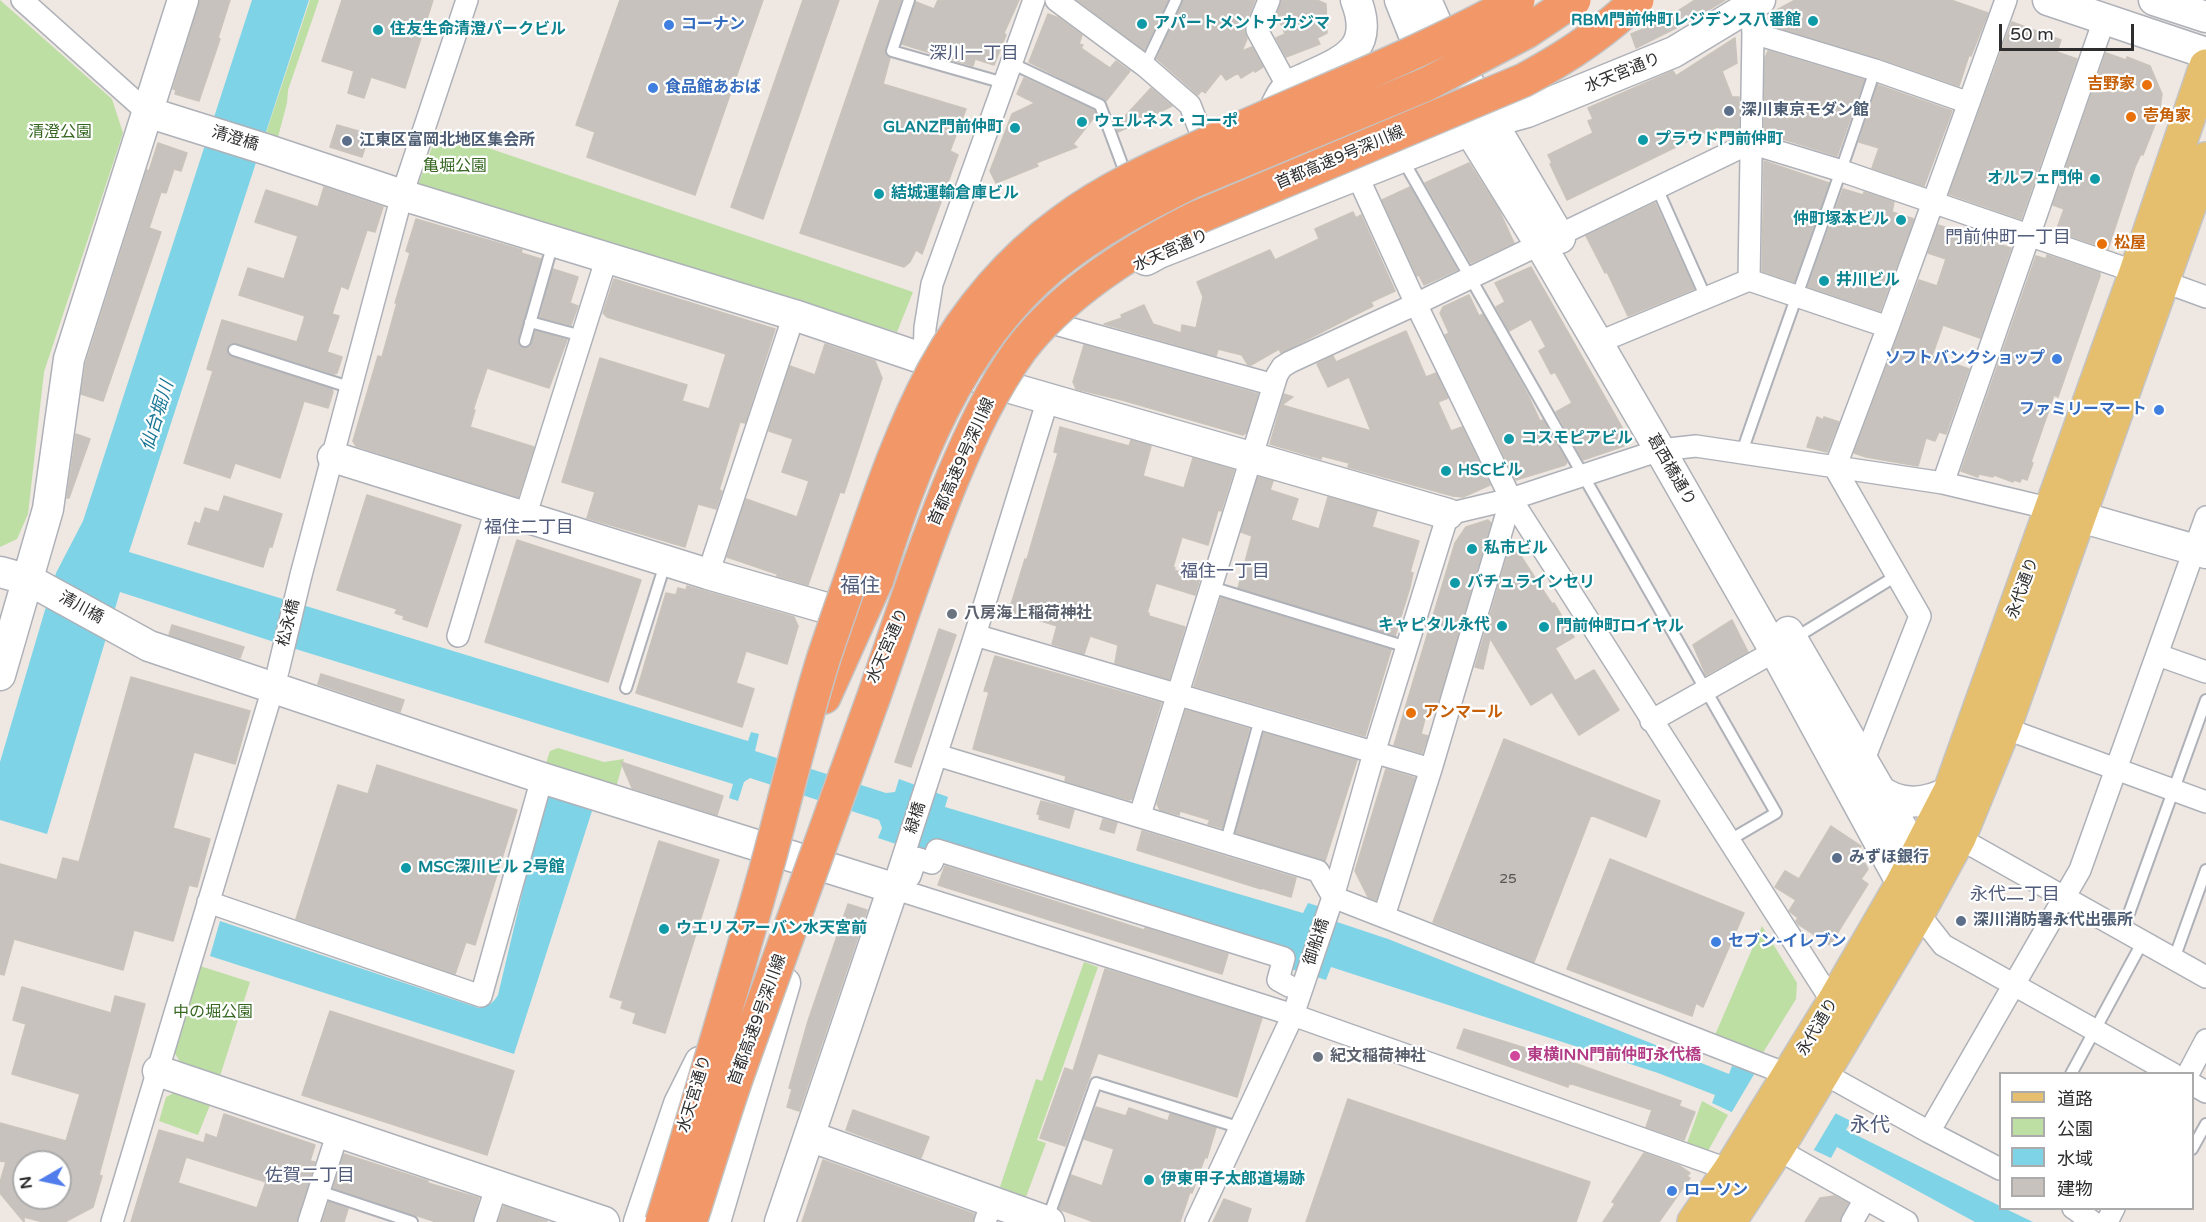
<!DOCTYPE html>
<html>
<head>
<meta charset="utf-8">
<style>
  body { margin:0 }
  #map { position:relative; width:2206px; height:1222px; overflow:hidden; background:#eee7e2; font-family:"Varela Round","Noto Sans JP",sans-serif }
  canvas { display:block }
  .legend { position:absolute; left:1999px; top:1072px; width:195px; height:138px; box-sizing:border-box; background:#fff; border:2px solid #ababab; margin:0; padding:8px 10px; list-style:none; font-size:18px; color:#2e2e2e }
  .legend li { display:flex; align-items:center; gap:12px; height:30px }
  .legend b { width:30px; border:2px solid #ababab }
  .north { position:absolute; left:12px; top:1150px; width:60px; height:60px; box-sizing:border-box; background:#fff; border:2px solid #ababab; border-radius:50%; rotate:261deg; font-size:16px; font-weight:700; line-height:24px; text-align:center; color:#2e2e2e }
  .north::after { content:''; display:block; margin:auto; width:21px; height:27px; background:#507cec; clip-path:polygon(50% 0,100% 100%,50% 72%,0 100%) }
  .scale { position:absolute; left:1999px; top:24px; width:135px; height:27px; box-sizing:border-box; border:3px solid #2e2e2e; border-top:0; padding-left:8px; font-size:18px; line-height:21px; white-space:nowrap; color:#2e2e2e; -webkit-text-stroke:4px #fff; paint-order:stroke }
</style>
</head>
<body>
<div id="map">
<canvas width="2206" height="1222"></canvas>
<ul class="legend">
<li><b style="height:8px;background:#e6bf6e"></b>道路</li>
<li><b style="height:16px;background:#bddfa3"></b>公園</li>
<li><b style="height:16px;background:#7ed4e6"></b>水域</li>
<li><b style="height:16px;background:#c7c2bd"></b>建物</li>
</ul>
<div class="north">N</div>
<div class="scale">50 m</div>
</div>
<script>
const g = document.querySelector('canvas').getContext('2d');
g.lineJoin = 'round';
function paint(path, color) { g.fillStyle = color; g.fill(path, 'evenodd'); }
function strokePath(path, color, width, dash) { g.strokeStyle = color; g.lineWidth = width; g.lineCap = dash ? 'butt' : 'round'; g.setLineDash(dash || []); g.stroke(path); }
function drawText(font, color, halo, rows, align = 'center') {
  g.font = font + ' "Varela Round","Noto Sans JP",sans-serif'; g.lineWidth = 4.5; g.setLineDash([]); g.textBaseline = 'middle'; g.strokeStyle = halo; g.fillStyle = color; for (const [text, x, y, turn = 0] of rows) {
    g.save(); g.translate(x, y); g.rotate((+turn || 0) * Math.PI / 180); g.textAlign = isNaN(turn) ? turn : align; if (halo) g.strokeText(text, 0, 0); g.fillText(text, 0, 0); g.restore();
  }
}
paint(new Path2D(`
  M0,0L112,99L123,133L44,372L28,514L17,539L0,547Z
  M310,0H319L288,90L287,103L278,137L266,133Z
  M438,131L913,292L897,332L418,185Z
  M558,748L604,762L624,759L615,791L549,769L546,763L550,751Z
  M1762,926L1797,983L1796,999L1761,1056L1715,1035Z
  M1084,962L1098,967L1037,1140L1046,1143L1026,1197L1000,1187L1036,1079L1042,1081Z
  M200,966L250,982L220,1076L182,1065L174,1052Z
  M174,1093L210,1105L198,1135L159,1121L166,1097Z
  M1702,1101L1728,1115L1708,1151L1687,1143Z`), '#bddfa3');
paint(new Path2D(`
  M252,0H309L129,552L748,741L751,732L759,734L755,751L886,793L895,792L899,779L948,797L945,807L1303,913L1308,903L1340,913L1337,922L1388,939L1729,1074L1732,1066L1752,1072L1851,1121L1846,1130L2000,1206V1208L2006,1209L2033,1222H1975L1837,1147L1831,1158L1712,1103L1715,1095L1658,1073L1331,967L1326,980L914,850L878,838L882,828L879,820L750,778L744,782L738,801L729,798L733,784L302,651L120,592L47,834L0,820V762L56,573L83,521Z
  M546,793L592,811L514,1054L210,956L220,921L479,1008C489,1006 493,1003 498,995Z`), '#7ed4e6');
paint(new Path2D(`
  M1756,1071L1837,1111L1812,1153L1730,1115Z`), '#eee7e2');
const building = new Path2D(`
  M200,0H230L218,38L220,39L199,101L175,94L176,90L173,89Z
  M342,0H433L405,88L371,77L364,98L348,93L354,71L322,61Z
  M620,0H763L695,195L587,157L595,132L576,125Z
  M803,0H839L763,219L731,207Z
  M880,0H901L885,49L886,56L890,58L883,84L966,109L950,151L958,155L922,254L916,250L910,262L904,267L800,233Z
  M938,0H1019L1004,33L1006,35L994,65L975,59L973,66L902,44L916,2L934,9Z
  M1077,0H1168L1144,50Z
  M1183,0H1255L1245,26L1244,31L1247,39L1242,51L1252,47L1263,67L1255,72L1254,70L1241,78L1238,73L1226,80L1221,73L1205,93L1202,90L1198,95L1157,59Z
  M1281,0H1317L1326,4L1327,33L1317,38L1320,44L1286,57L1276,38L1285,34L1277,15Z
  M1695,0H1725L1690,21L1636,48L1631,34L1648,27L1647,26L1678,11Z
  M1795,0H1951L1988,13L1971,56L1969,55L1959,86L1879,58L1776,27L1777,24L1765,21L1773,12Z
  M1048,14L1059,18L1082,35L1079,44L1083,45L1081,48L1110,68L1116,61L1130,71L1106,101L1029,62Z
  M2012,22L2061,40L2057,52L2077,59L2021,219L1949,194Z
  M1735,38L1737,63L1722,71L1732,97H1739V133L1724,138L1719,126L1567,200L1550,164L1552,163L1548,155L1593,133L1588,121L1593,119L1588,108L1673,71L1676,76Z
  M1768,51L1864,80L1837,156L1764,133L1765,58Z
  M2106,53L2126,60L2127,57L2150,66L2162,94L2160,108L2161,109L2143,155L2141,154L2135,167L2108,249L2056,231L2064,209L2053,205Z
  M1024,78L1094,110L1096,115L1073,144L1077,147L1036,163L1038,166L996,183L990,171L1012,114L1035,103L1017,94Z
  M1878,85L1952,111L1924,186L1872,168L1879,148L1859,142Z
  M1151,88L1172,106L1118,132L1116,126Z
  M337,125L369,134L362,157L330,147Z
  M158,143L187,153L181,171L174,169L166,193L161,192L149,228L161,232L103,401L81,394L86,363L147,170L149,171Z
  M1764,161L1829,183L1794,282L1762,271Z
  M1469,163L1499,210L1514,243L1471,263L1425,183Z
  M324,187L383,207L375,232L367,230L348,289L341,286L332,314L339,316L327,352L342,357L337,373L334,374L236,343L229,344L227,351L232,357L332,389L333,392L328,408L304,401L280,478L235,463L230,478L184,463L213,371L207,369L222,320L297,342L305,316L239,295L248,268L284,279L298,236L255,222L266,190L318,207Z
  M1410,187L1457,270L1424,285L1419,275L1417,276L1382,200Z
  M1843,189L1863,195L1864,192L1894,202L1892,212L1914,219L1880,311L1808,287Z
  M1655,203L1694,289L1628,316L1607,272L1605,273L1586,236Z
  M1353,212L1356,218L1361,215L1395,291L1371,302L1373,306L1351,317L1281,353L1279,349L1251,365H1248L1242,355L1218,349L1216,356L1104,324L1122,318L1121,315L1144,305L1153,324L1181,333L1182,325L1196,328L1203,297L1197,282L1270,250L1275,260L1319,239L1315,229Z
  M416,219L522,250L521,253L541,259L518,342L522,348L530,347L536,331L567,340L549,388L487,368L473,410H475L470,427L534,447L518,497L356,446L353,441L378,356L382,357L397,303H395L410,253L406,251Z
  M1938,225L2011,248L1980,338L1943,325L1932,356L1969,369L1946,434L1939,432L1935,441L1926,438L1918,466L1866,457L1854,453L1919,280L1937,286L1946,259L1928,253Z
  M2047,255L2100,273V276L2058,397L2054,395L2031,462L2033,463L2027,480L2022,478L2020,482L2014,480L2013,482L1994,475L1993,477L1979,474L1978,477L1961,471L2036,256L2046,259Z
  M1531,267L1627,436L1624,446L1583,460L1556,412L1572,403L1555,372L1551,374L1539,351L1546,347L1531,319L1509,331L1496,307L1505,302L1495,283Z
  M553,269L578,277L570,303L578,306L571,325L540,317Z
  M614,279L775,329L745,423L740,422L719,490L722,491L716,509L698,504L685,547L587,518L595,492L562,482L600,358L687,385L682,401L709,409L726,354L607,317L603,313Z
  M1469,295L1479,316L1483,314L1528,395L1540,421L1543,420L1567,462L1565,465L1516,480L1445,335L1449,333L1440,313L1443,307Z
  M1406,331L1426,377L1436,373L1448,398L1438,402L1451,431L1462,427L1490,485L1463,497L1453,496L1348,467L1349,463L1322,456L1321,459L1270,444L1284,394L1293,397L1282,405L1371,431L1349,377L1328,387L1317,364L1333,356L1336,362Z
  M825,344L875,361L882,378L844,493L840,492L808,585L777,576V574L727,557L746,499L797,517L809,481L782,472L793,439L769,431L790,366L815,375Z
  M1084,345L1258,394L1246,433L1243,435L1122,400L1076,389L1073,382Z
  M1817,417L1823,420L1824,417L1839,422L1827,452L1807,447Z
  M1060,427L1129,446L1131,440L1151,446L1143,476L1184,488L1193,458L1234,470L1221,511L1218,510L1208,545L1182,537L1173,567L1175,568L1174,570L1200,578L1195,595L1156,583L1147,613H1149V616L1185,627L1169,679L1115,663L1118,645L1090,636L1084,654L1052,644L1057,626L1009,611L1025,559H1027L1058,453L1054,452Z
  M76,434L90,439L69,498H67Z
  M1258,477L1273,481L1270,490L1298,499L1291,520L1319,529L1328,497L1377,511L1372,527L1419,541L1410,572L1413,573L1410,587L1395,636L1238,588L1252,536L1241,532Z
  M367,495L461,525L427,627L403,619L404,616L395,613L397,609L337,590Z
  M224,496L282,514L272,547H269L263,567L188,544L195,522L200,524L205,508L219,512Z
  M1488,520L1491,523L1437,705L1429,703L1421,734L1428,736L1422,753L1394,745L1455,543L1466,527Z
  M517,540L641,580L608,682L485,642Z
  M1517,550L1552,604L1554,603L1574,637L1555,648L1575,681L1594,670L1619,710L1579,735L1552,692L1531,705L1490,638L1483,669L1475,667L1508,554Z
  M687,586L794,617L798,626L787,664L746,651L736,683L754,689L742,727L636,693L666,593L676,595L678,588L686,590Z
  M1221,598L1391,650L1365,736L1194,686Z
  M1732,620L1748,652L1706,675L1693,645Z
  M172,625L244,647L240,658L169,635Z
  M939,629L956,635L911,767L895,762Z
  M995,656L1161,703L1132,799L1129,800L1065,781L1066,776L973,749L989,692L984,691Z
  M321,674L404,700L400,712L318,684Z
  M131,677L250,711L235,764L194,752L173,828L210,839L197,887L189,885L173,941L134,930L123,970L14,939L4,975L0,974V864L57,880L63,858L79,862Z
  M1186,710L1249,729L1222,828L1208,824L1210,820L1180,811L1179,815L1160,810L1157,804Z
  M1264,733L1357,760L1325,861L1236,833Z
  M1504,739L1660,801L1646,837L1591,815L1534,962L1433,922Z
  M621,762L723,796L717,815L632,788Z
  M377,765L517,810L475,945L466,942L455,974L296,919L338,785L368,794Z
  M1386,769L1415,778L1376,900L1368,897L1355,871Z
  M1041,801L1074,810L1069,828L1039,819L1040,815L1037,814Z
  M1103,819L1117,823L1114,833L1100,829Z
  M1831,826L1861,846L1858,850L1868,869L1861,879L1868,884L1830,945L1798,924L1796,921L1798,918L1789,911L1796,900L1775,887L1785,871L1799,879Z
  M1142,831L1296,878L1291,897L1261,888V889L1137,850Z
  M659,841L719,860L665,1033L633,1023L636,1013L621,1008L623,1001L610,997Z
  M1610,859L1744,913L1703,1007L1696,1003L1692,1016L1567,969Z
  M945,866L1144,930L1145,928L1228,954L1222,974L938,885Z
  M848,904L867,910L799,1111L787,1107L792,1089L789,1088L808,1021Z
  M1105,969L1262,1018L1237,1097L1098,1053L1065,1146L1040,1138L1065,1068L1073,1071Z
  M22,987L111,1013L115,996L145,1004L99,1175L102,1176L93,1207L65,1222H43L24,1217V1222L0,1193V1182L6,1162L0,1161V1123L66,1141L80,1094L12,1074L26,1024L13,1020ZM36,1151L60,1158V1198H24V1162H33Z
  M330,1011L514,1071L487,1155L302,1095Z
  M1464,1029L1577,1064L1681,1101L1679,1106L1695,1112L1684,1140L1646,1127L1652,1110L1569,1083L1568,1087L1457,1048Z
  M1348,1099L1590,1182L1576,1222H1306Z
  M1096,1107L1126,1116L1129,1108L1168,1121L1170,1114L1216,1128L1207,1158L1205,1157L1192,1193L1190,1192L1180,1222H1094L1059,1209L1071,1175L1102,1186L1114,1149L1084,1139Z
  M853,1110L929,1137L921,1158L846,1130Z
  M224,1114L315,1145L310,1161L315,1162L297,1222H131L159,1130L204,1143L206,1134L217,1138ZM186,1157L266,1182L257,1208L178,1183Z
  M1644,1153L1680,1166L1690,1173L1687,1176L1690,1178L1659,1222H1603L1615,1204L1612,1202Z
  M344,1154L428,1181V1183L479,1198L473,1222H436L333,1188Z
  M823,1160L974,1214L973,1222H802Z
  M1834,1196L1848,1203L1839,1222H1805L1820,1198Z
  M1224,1199L1251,1209L1247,1222H1213Z
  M329,1202L348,1209L344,1222H322Z
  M504,1206L547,1221V1222H498Z`);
paint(building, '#c7c2bd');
strokePath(building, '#c9c3bb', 1.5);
const lane = new Path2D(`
  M909,0L892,51L1004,83
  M1011,63L1100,105L1126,175
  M1145,66L1176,0
  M1403,160L1776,813L1728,841
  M1657,188L1706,298
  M530,322L582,336
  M525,341L553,243
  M234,350L352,388
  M1742,452C1786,324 1833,198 1875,70
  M1211,587L1407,647
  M1795,638L1896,576
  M626,688L666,561
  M1226,841L1260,719
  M2123,930L2206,700
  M2174,959L2206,870
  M2071,1074L2143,941
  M2192,1149L2206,1124
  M319,1191L412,1222
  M1047,1221L1096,1083L1241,1128`);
const street = new Path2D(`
  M22,0L147,112
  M1056,0L1145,66L1190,105L1204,141
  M1269,0L1257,30L1288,87
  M1753,33L1875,70L1969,103
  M1357,175L1416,304L1511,499L1833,1003
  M1749,280L1888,327
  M2162,281L2206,297
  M1055,324L1274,385
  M1597,343L1749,280L1753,33L1752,20L1746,9
  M924,360L925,328L932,284L1034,0
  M1048,399L975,635L893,888L1293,1015L1730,1170
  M1943,483L2104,20
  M525,517L607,257
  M708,574L794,315
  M301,575L402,195L467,0
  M975,635L1431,769
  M458,636L496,509
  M2158,655L2206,672
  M1651,721L1775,651
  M2004,728L2206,802
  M937,755L1318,871L1333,897L1789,1075
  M1863,762L1920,616L1835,468L1888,327L2006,0
  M1140,815L1277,375L1282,367L1290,362L1416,304L1750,143L1842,171L2136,272
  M1950,833L2206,977
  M910,876L916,858L932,863L937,850L1284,958L1278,980L1289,986
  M208,902L481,996L542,778
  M1918,913L1943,945L2173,1074
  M1384,916L1431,769L1511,499
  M1823,1073L1929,1132L2000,1169
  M2188,1074L2206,1040
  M2192,1084L2206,1092
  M1929,1132L2080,870L2206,517
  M1777,1149L1907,1222
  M2073,1208L2093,1222
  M112,1222L277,675
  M309,1222L338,1132
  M485,1222L497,1185
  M985,1222L992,1201
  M1196,1222L1293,1015L1333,897L1374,753L1448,514L1511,499L1660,450L1696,446L1943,483L2052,509
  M1852,1222L1865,1199
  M2107,1222L2114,1208`);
const secondary = new Path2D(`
  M1400,0L1420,50L1540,244L1660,450L1775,651L1912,902
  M1426,0L1446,45L1560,238
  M2048,0L2206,53
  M2154,0L2206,17
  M147,112L265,149L402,195L794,315L1004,386L1448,514
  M1271,116C1276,107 1280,95 1287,88C1292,83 1302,80 1308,77C1345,60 1375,49 1356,0
  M1357,129C1384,118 1414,105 1443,105
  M1146,260L1159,253L1491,122L1527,112L1674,52L1760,0
  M333,457L708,574L840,612
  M2056,510L2206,553
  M0,572L29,580L149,646L542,778L893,888L780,1222
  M1788,632L1928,873
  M0,675L48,509L69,359L183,0
  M1878,789C1899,807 1927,804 1950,791
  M158,1071L604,1222
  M809,1136L1049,1222
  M639,1222L679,1104L700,1062
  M715,1222L785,983`);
const primary = new Path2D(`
  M1694,1222L1730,1170L1833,1003L1902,884L1950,791L2136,272L2206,66
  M1729,1222L1777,1149L1823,1073L1918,913L1959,838L2004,728L2206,159`);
const highway = new Path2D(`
  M824,697L877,579`);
strokePath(lane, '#aeb1b8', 14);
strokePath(street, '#aeb1b8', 24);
strokePath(secondary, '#aeb1b8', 33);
strokePath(primary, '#c4c4c4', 36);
strokePath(highway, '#c4c4c4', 36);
strokePath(lane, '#fff', 10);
strokePath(street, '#fff', 21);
strokePath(secondary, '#fff', 30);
strokePath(primary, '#e6bf6e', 33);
strokePath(highway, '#f29768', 33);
const streetBridge = new Path2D(`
  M278,671L301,575`);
const highwayBridge = new Path2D(`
  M877,579C914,463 956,347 1052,266C1094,231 1143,206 1191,182L1427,84L1526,32L1574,0
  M662,1222C699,1101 735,980 769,859C787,792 803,724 824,657C835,624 847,591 858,558C904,425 944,307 1063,221C1106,189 1155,167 1204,145C1309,96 1418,56 1518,0
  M690,1222C706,1172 721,1122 738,1073C783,947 829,822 874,696C900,622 923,549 953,477C972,432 992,389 1021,349C1065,292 1132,250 1196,218L1524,80C1565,58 1604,33 1637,0`);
strokePath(streetBridge, '#aeb1b8', 24, []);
strokePath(highwayBridge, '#c4c4c4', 36, []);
strokePath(streetBridge, '#fff', 21);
strokePath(highwayBridge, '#f29768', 33);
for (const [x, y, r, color] of [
  [1813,21,6,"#0f9aa8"],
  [1142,24,6,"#0f9aa8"],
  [669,25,6,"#3f7fe0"],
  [378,30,6,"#0f9aa8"],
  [2147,85,6,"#e8710a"],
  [653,88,6,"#3f7fe0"],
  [1729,111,6,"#5c6f8a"],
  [2131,117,6,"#e8710a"],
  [1082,122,6,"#0f9aa8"],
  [1015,128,6,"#0f9aa8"],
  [1643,140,6,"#0f9aa8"],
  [347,141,6,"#5c6f8a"],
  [2095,179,6,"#0f9aa8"],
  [879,194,6,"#0f9aa8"],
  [1901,220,6,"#0f9aa8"],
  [2102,244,6,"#e8710a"],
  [1824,281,6,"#0f9aa8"],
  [2057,359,6,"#3f7fe0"],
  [2159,410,6,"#3f7fe0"],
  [1509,439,6,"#0f9aa8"],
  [1446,471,6,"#0f9aa8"],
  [1472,549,6,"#0f9aa8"],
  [1455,583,6,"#0f9aa8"],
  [952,614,6,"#6b7280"],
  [1502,626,6,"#0f9aa8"],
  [1544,627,6,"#0f9aa8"],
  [1411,713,6,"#e8710a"],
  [1837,858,6,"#5c6f8a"],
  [406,868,6,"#0f9aa8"],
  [1961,921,6,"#5c6f8a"],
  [664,929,6,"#0f9aa8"],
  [1716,942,6,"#3f7fe0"],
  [1515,1056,6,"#d1479c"],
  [1318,1057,6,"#6b7280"],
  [1149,1180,6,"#0f9aa8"],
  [1672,1191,6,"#3f7fe0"]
]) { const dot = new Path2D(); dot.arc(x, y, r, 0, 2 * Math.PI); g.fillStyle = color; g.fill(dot); strokePath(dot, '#fff', 2); }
drawText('14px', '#545352', null, [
  ["25",1508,879]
]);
drawText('bold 16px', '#0d838f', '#fff', [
  ["RBM門前仲町レジデンス八番館",1801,21,"right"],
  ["アパートメントナカジマ",1154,24],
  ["住友生命清澄パークビル",390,30],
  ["ウェルネス・コーポ",1094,122],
  ["GLANZ門前仲町",1003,128,"right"],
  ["プラウド門前仲町",1655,140],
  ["オルフェ門仲",2083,179,"right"],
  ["結城運輸倉庫ビル",891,194],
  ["仲町塚本ビル",1889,220,"right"],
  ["井川ビル",1836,281],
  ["コスモピアビル",1521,439],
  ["HSCビル",1458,471],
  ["私市ビル",1484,549],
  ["バチュラインセリ",1467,583],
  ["キャピタル永代",1490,626,"right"],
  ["門前仲町ロイヤル",1556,627],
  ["MSC深川ビル 2号館",418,868],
  ["ウエリスアーバン水天宮前",676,929],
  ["伊東甲子太郎道場跡",1161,1180]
], 'left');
drawText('bold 16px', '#366cbe', '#fff', [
  ["コーナン",681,25],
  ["食品館あおば",665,88],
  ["ソフトバンクショップ",2045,359,"right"],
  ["ファミリーマート",2147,410,"right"],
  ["セブン-イレブン",1728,942],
  ["ローソン",1684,1191]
], 'left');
drawText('16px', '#2e2e2e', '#fff', [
  ["水天宮通り",1623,73,-22],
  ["清澄橋",235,139,17],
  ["首都高速9号深川線",1340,158,-23],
  ["水天宮通り",1171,251,-24],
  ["首都高速9号深川線",962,462,-66],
  ["葛西橋通り",1671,470,60],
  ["永代通り",2023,588,-70],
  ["清川橋",81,608,29],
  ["松永橋",289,623,-76],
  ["水天宮通り",888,646,-66],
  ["緑橋",916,818,-72],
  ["御船橋",1317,942,-72],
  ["首都高速9号深川線",758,1020,-70],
  ["永代通り",1818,1027,-59],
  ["水天宮通り",695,1094,-73]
]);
drawText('bold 16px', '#c56008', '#fff', [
  ["吉野家",2135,85,"right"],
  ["壱角家",2143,117],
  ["松屋",2114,244],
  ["アンマール",1423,713]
], 'left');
drawText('bold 16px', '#4e5e75', '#fff', [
  ["深川東京モダン館",1741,111],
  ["江東区富岡北地区集会所",359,141],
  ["みずほ銀行",1849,858],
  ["深川消防署永代出張所",1973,921]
], 'left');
drawText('16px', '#366721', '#fff', [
  ["清澄公園",60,133],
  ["亀堀公園",455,167],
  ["中の堀公園",213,1013]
]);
drawText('bold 16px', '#5b616d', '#fff', [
  ["八房海上稲荷神社",964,614],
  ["紀文稲荷神社",1330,1057]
], 'left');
drawText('bold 16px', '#b23c85', '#fff', [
  ["東横INN門前仲町永代橋",1527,1056]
], 'left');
drawText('18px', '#515c7b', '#fff', [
  ["深川一丁目",974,54],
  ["門前仲町一丁目",2008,238],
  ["福住二丁目",529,528],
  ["福住一丁目",1225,572],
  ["永代二丁目",2015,895],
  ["佐賀二丁目",310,1176]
]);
drawText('italic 18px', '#197796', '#fff', [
  ["仙台堀川",158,416,-73]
]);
drawText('20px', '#515c7b', '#fff', [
  ["福住",860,587],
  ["永代",1870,1126]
]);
</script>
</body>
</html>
